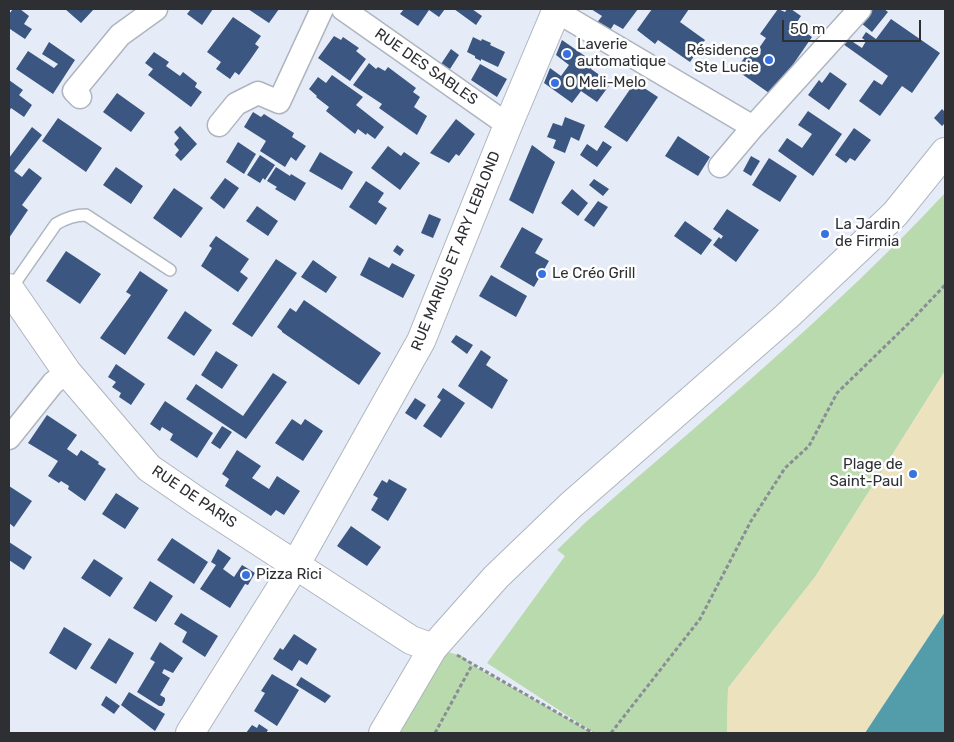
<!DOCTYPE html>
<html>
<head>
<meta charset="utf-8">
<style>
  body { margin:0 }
  #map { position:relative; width:954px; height:742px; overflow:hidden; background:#e5ecf7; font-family:Rubik,sans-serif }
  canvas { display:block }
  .frame { position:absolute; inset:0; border:10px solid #2d2f33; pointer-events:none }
  .scale { position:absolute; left:782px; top:20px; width:139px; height:22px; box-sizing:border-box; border:2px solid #2d2f33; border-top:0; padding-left:6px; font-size:15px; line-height:18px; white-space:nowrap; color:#2d2f33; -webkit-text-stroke:4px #fff; paint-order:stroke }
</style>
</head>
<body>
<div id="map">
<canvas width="954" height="742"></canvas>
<div class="frame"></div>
<div class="scale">50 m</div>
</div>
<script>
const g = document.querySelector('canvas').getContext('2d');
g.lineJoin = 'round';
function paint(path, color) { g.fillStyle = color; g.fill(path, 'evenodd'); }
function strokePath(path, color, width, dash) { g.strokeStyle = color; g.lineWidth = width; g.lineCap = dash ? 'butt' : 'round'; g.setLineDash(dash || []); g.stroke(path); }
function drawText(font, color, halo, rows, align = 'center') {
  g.font = font + ' Rubik,sans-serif'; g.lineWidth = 5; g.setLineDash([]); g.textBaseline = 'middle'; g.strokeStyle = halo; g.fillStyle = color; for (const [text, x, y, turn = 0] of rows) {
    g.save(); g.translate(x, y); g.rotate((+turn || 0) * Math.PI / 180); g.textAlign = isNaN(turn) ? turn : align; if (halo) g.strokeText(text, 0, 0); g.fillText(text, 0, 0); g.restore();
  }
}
paint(new Path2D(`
  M945,193V371L815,577L728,688L727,733H594L487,663L565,556L557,550L587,521C709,415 835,311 945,193Z
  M433,648L462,656L472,665L593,733H383Z`), '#b9daac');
paint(new Path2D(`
  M945,371V612L865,733H727L728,688L815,577Z`), '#ece2bd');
paint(new Path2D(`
  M945,612V733H865Z`), '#539ca9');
paint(new Path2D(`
  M13,9H20L29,16L24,24L32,29L25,39L10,29L9,32V14Z
  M65,9H94L81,23Z
  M191,9H213L202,25L187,14Z
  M248,9H279L269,23Z
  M404,9H445L439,17L429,10L418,26L400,14Z
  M454,9H472L482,16L476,25Z
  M591,9H638L623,29L614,24L609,32L596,24L602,16Z
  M652,9H689L680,22L705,40L690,62L658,40L655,44L637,30Z
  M778,9L785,12L787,9H791L801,16L795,25L812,37L772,95L736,70L751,48L757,51L766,38L760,34Z
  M873,9H884L888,12L872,32L861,23Z
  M233,17L261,36L255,44L259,47L250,60L239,75L235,72L230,79L216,69L221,62L207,52Z
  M891,19L940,53L912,93L902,86L880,116L859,101L874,80L882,85L888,76L843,44L847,38L862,48L866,41L862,38L866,32L876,39Z
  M334,36L341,40L343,37L359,48L356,51L366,59L350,81L318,58Z
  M473,37L481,41L482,39L491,43L490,45L505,52L498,67L481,59V61L475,58V56L467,52Z
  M562,40L595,63L591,69L611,83L597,102L581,91L572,103L544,83L550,68L561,76L569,65L556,55Z
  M49,42L75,60L53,94L16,69L28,51L54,68L58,64L42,54Z
  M451,49L459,55L450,69L441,64Z
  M154,52L169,62L166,66L180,76L183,72L197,83L195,87L202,92L191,107L148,75L153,69L145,63Z
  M369,63L376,69L378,67L385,71L388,67L416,88L413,92L420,97L414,107L427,116L417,135L379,108L382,104L353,85Z
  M480,64L507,79L497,97L471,80Z
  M830,72L847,84L829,110L808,95L819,80L822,83Z
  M332,75L363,97L356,105L384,127L375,139L367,133L366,135L358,129L355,134L326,111L329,107L316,97L317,96L309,89L318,77L326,83Z
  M9,80L23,90L19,95L32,105L24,117L11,108L9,112Z
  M635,82L658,97L627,142L604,127Z
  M117,93L145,113L131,132L103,112Z
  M942,109L945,112V123L942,126L934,118Z
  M808,111L842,134L813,176L778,151L787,138L802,148L812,134L798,125Z
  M253,112L261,117L264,114L294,133L292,137L306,146L296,161L291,157L285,167L260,151L266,141L244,127Z
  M565,117L585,125L579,141L571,137L565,153L553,148L556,140L547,137L553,123L562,126Z
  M58,118L102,148L86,172L42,141Z
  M456,119L475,134L459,156L456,154L449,163L430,153Z
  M180,126L197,144L181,161L175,155L179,150L174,144L179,138L174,132Z
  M32,127L42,135L14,171L22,177L29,168L42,178L22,205L28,210L9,238V158Z
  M854,128L871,140L855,161L850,158L846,163L835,155Z
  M678,136L710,157L698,176L665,156Z
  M603,141L612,147L597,167L580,155L587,144L597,151Z
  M238,142L256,154L244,174L226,162Z
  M532,145L555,162L533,214L509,200Z
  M388,146L401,156L404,152L420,163L400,190L371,168Z
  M320,152L353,172L342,190L309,171Z
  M260,155L275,165L265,180L263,178L260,183L247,175Z
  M751,156L760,161L751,176L743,171Z
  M769,158L797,176L780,202L752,185Z
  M116,167L143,186L131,204L103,185Z
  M276,167L290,176L291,174L306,183L295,201L275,189L277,187L267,181Z
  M225,178L239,188L224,209L210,198Z
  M594,179L609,189L603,196L589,185Z
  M366,181L384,193L378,202L387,208L376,225L349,207Z
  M174,188L203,208L181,238L153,218Z
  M572,189L588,203L578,216L561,203Z
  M598,201L608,207L594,227L584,220Z
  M257,206L278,221L268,236L246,221Z
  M727,209L759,230L736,262L713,245L719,237L721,239L723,236L713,229Z
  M429,214L441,219L433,238L421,233Z
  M685,221L712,240L701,255L674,236Z
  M522,227L543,239L535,253L549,261L534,287L500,267Z
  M216,236L249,259L240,272L248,278L238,292L201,266L212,248L209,246Z
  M397,245L404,250L400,256L393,251Z
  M66,251L101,274L80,304L46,281Z
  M369,257L389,268L392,263L415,275L403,298L360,275Z
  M276,259L297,273L252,337L232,324Z
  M313,260L337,277L326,293L301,277Z
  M140,271L168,290L125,355L100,338L131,295L126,292Z
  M491,275L527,296L516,317L479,296Z
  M304,300L381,353L359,385L282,332V331L277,327L290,308L296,312Z
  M185,311L212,330L194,356L167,338Z
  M456,335L473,345L467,354L451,342Z
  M481,350L491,357L486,365L508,380L492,409L458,386Z
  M216,351L238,365L222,389L201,375Z
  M116,364L145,384L131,405L119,397L121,393L112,387L116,382L108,377Z
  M273,373L287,382L246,439L186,399L196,384L243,416Z
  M443,388L465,403L441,438L423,426L441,400L437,397Z
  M415,398L426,405L416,420L405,413Z
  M165,401L213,433L197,458L170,440L173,434L162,427L160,431L150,424Z
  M47,415L77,435L67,449L77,456L81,450L99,462L98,464L106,469L85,501L68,489L69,486L61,481L59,483L48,476L58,461L28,443Z
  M292,419L301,425L305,419L323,431L303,461L275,443Z
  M222,426L232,432L220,449L211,443Z
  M237,450L261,466L252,478L269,489L277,476L300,491L284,515L276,510L271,516L225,486L229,479L222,474Z
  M389,479L407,489L388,521L371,510L378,498L373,495L382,480L387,483Z
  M9,486L32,501L14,527L9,523Z
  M116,493L139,508L125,529L102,514Z
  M351,526L381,547L367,566L337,546Z
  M172,538L208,562L194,584L157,560Z
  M9,542L32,557L24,570L9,560Z
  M218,549L231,558L223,569L234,577L242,565L255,573L248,585L245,584L230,608L200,589L216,565L211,562Z
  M94,559L123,578L110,597L81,578Z
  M150,581L173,596L156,622L133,608Z
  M181,613L218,636L205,657L182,642L187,632L174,624Z
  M64,627L92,644L76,670L49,653Z
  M294,634L317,649L307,665L299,660L292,671L273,659L280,648L283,650Z
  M109,638L134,653L116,684L90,668Z
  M160,642L183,658L173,673L164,669L162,673L170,678L160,695L165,698V701L162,706H159L137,692L155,662L150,659Z
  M272,674L299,690L277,726L254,711L265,693L261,691Z
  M301,677L331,696L325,703L296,685Z
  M129,692L165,714L155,731L121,705Z
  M106,696L120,706L114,714L101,705Z
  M259,724L268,730L266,733H246L252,725L257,728Z`), '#3b5680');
const service = new Path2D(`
  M10,290L56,224C66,218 74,215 86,215L170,270`);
const minor = new Path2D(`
  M343,9L508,125
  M556,11L753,127L860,9
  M80,97L74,91L120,35L156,9
  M219,125L236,104L258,93L279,102L322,9
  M720,166L753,127
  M9,438L53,383L67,372`);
const tertiary = new Path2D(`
  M9,288L67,372L149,468L200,503L411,640L433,648
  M190,733L296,564L421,341L508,125L557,9`);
const secondary = new Path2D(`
  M383,733L433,648L496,577L571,505L786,317L895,214L945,152`);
strokePath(service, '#afb5bf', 14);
strokePath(minor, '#afb5bf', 25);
strokePath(tertiary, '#afb5bf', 30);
strokePath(secondary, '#afb5bf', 30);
strokePath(new Path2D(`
  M457,655L593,733
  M435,733L472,665
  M611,733L700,619L751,521L785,468L809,446L837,393L910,322L945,285`), '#898d95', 3, [4, 2.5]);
strokePath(service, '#fff', 11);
strokePath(minor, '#fff', 22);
strokePath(tertiary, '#fff', 28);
strokePath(secondary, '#fff', 28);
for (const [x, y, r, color] of [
  [567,54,5,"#3871e0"],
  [769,60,5,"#3871e0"],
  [555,83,5,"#3871e0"],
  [825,234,5,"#3871e0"],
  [542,274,5,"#3871e0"],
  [913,474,5,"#3871e0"],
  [246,575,5,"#3871e0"]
]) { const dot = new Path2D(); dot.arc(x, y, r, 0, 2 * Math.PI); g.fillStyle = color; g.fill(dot); strokePath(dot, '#fff', 2); }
drawText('15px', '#2d2f33', '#fff', [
  ["Laverie",577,45],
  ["automatique",577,62],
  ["Résidence",759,51,"right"],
  ["Ste Lucie",759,68,"right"],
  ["O Meli-Melo",565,83],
  ["La Jardin",835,225],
  ["de Firmia",835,242],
  ["Le Créo Grill",552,274],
  ["Plage de",903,465,"right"],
  ["Saint-Paul",903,482,"right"],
  ["Pizza Rici",256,575]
], 'left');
drawText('15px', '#2d2f33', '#fff', [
  ["RUE DES SABLES",426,67,35],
  ["RUE MARIUS ET ARY LEBLOND",456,251,-68],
  ["RUE DE PARIS",194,497,34]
]);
</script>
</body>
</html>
